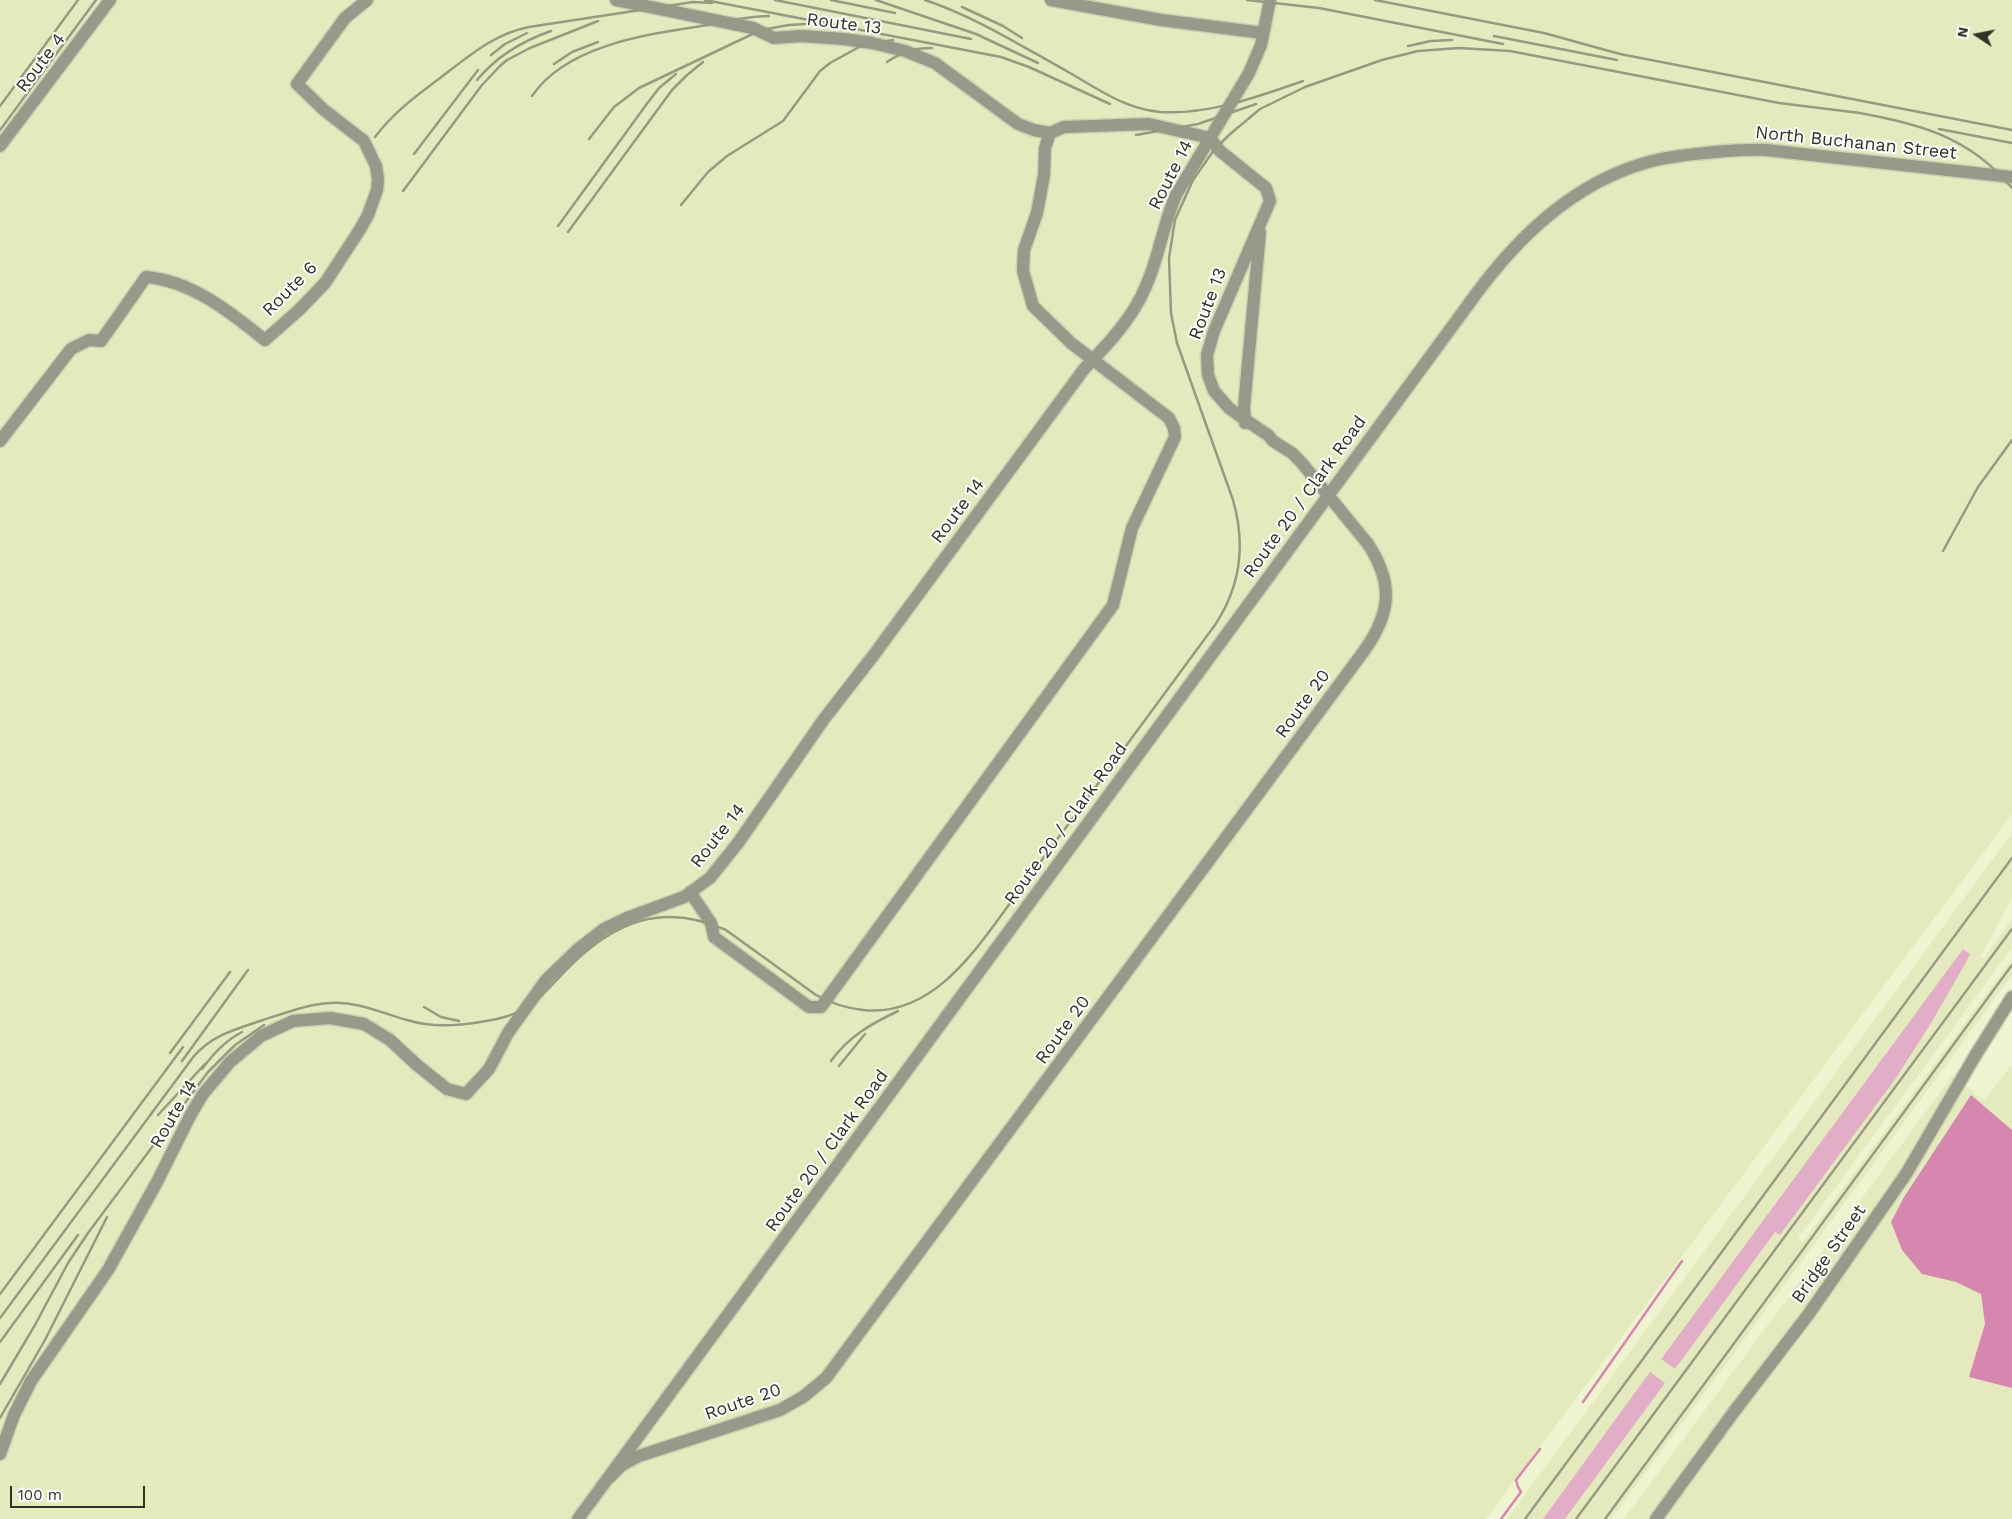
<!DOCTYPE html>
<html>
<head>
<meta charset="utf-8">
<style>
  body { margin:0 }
  #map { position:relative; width:2012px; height:1519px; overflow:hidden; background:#eff3cf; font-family:"Work Sans",sans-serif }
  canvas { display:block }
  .north { position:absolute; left:1952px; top:10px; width:50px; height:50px; -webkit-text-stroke:4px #fff; paint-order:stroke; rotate:281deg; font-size:14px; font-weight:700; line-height:20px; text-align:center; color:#303224 }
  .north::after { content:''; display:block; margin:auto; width:18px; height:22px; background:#303224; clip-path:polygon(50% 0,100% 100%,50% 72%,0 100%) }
  .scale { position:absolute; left:10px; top:1486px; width:135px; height:22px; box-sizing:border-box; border:2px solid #303224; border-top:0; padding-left:6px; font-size:15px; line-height:18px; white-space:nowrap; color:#303224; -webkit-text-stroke:4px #fff; paint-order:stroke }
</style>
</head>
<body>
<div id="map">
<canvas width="2012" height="1519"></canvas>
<div class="north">N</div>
<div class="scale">100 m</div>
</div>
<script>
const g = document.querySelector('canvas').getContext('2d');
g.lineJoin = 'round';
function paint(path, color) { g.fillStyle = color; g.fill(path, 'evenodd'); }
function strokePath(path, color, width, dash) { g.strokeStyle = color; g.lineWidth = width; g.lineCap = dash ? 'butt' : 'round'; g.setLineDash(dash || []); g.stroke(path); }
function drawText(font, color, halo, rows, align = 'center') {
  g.font = font + ' "Work Sans",sans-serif'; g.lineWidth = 4; g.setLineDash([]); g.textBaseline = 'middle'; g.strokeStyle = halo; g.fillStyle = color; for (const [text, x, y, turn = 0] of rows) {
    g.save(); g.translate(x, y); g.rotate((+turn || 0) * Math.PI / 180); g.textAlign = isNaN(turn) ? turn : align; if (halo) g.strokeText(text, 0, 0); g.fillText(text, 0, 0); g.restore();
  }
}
paint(new Path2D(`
  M0,0H2012V814L1486,1519H0Z
  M2012,833V898L1981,956L1984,958L2012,919V948L1798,1238L1803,1242L2012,959V975L1799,1265L1611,1519H1565L1664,1383L1650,1373L1543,1519H1507ZM1963,949L1965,964L1930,1025L1896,1077L1780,1235L1775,1231L1674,1369L1661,1358Z
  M2012,1064V1519H1624L1953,1075L1984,1101Z`), '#e5eabe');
paint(new Path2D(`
  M1963,949L1970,954L1965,964L1930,1025L1896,1078L1780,1235L1775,1232L1675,1369L1661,1359Z
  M1650,1372L1665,1383L1565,1519H1543Z`), '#e2adc7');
paint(new Path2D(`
  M1971,1095L2012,1130V1388L1969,1377L1985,1324L1981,1294L1956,1282L1922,1274L1902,1250L1891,1222L1904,1197Z`), '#d687b0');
strokePath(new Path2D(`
  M1583,1402L1682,1261
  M1501,1519L1521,1492L1518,1487L1516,1480L1540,1449`), '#d687b0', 2.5);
const minor = new Path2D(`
  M616,0L753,28L774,38L801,36L844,39L872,43L905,51L935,63L1018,124L1034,130L1050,133
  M1051,0L1161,20L1263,33
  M0,146L110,0
  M1245,423L1244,407L1260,232
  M0,441L71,349L89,340L101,341L146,277C192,281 230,312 265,340L299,310L325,283L359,231L368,215L377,190L378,179L376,166L364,141L324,110L297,84L345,18L367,0
  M0,1454L14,1415L31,1381L108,1270L157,1182L191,1114L203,1094L230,1062L261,1036L293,1021L330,1018L364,1024L390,1040L417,1065L447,1089L466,1094L489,1069L508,1033L546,980L577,950L604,929L627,918L684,897L710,878L738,843L824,719L873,656L1084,369C1107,345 1133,318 1146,286C1159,257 1163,225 1176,195L1249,73L1261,45L1270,0
  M609,1478L622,1465L639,1456L780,1410L803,1397L826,1378L1364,651C1391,613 1394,584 1368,544L1301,462L1292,453L1273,441L1268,435L1244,419L1229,408L1214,391L1208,375L1207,355L1214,331L1270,201L1266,188L1220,151L1210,138L1149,124L1064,127L1050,133L1045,148L1044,175L1037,213L1024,250L1023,271L1033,306L1071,343L1169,418L1174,428L1175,437L1132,528L1113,605L821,1007H809L714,937L711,923L690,892
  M578,1519L1476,294C1519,236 1573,184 1645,163C1664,157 1685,155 1705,153C1725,151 1746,149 1766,150L2012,177
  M1656,1519L1733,1413L1808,1315L1906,1174L1975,1056L2012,997`);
strokePath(minor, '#cdd0b0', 15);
strokePath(minor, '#97998a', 12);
strokePath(new Path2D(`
  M705,0L1001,57L1029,67L1110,104
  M775,0L971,39
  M831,0L895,13
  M876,0L976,34L1038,63
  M925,0C976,17 1023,47 1070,73C1099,90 1126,109 1160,112C1209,115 1257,97 1303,81
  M1247,0L1319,8L1503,44
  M1375,0L1544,33L1620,54L2012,130
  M962,7L1003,26L1022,38
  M1494,36L1617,60
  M1408,46L1431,41L1452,40
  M491,55L505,44L527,33
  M887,62C902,52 914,48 932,48
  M554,64L572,52L598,42
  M477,80C497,56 522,41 551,31
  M532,96C567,44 650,34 708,25C728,21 749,16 769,16
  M0,106L78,0
  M1854,112C1917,123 1969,136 2012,188
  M1939,129L2012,143
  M0,130L96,0
  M1136,135L1198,124L1256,104
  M375,137C393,113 416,96 440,78C468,57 493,34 529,27L693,2L712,3
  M589,139L614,107L639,88L761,30L789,25L806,24
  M414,154L478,70
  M403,191L482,85L500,66L507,60L530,48L598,21
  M681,205L708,172L727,156L783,121L820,71L830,63L861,46L893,40
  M558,226L646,105L659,88L676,74
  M568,232L672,90L687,75L703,62
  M1943,551L1978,487L2012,440
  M424,1007L441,1017L459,1021
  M170,1053L230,972
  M182,1061L248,970
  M831,1061C849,1036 871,1024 898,1011
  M839,1066L865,1034
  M202,1069C214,1053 225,1041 242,1032
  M158,1115L205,1064
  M0,1294L183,1047
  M0,1318L194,1056C212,1036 233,1030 257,1022C280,1015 306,1004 330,1003C358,1001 381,1013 407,1020C436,1029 467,1025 497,1019C535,1010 543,993 569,967C615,921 663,902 726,930L816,995C832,1004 846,1008 863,1010C931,1017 973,954 1008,906L1215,625C1241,586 1246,545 1233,500L1177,343L1171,313L1169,258L1175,220L1193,180L1214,150L1229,135L1260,109L1305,87L1382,60L1418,51L1459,48L1510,51L1779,103L1860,113
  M0,1342L78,1235
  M0,1384L35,1325L68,1263L88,1233L208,1072L235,1045L264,1025
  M0,1418L45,1340L107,1217
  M1525,1519L2012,858
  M1576,1519L2012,929
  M1605,1519L2012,965`), '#979a80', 2.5);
drawText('18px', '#303224', '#fff', [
  ["Route 13",844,24,7],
  ["Route 4",41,63,-53],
  ["North Buchanan Street",1856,143,6],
  ["Route 14",1171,175,-63],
  ["Route 6",290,289,-45],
  ["Route 13",1208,304,-69],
  ["Route 20 / Clark Road",1305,497,-54],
  ["Route 14",958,511,-53],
  ["Route 20",1303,704,-54],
  ["Route 20 / Clark Road",1066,824,-54],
  ["Route 14",718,836,-52],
  ["Route 20",1063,1030,-54],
  ["Route 14",174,1114,-60],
  ["Route 20 / Clark Road",827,1151,-54],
  ["Bridge Street",1829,1254,-55],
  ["Route 20",743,1402,-19]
]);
</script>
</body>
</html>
